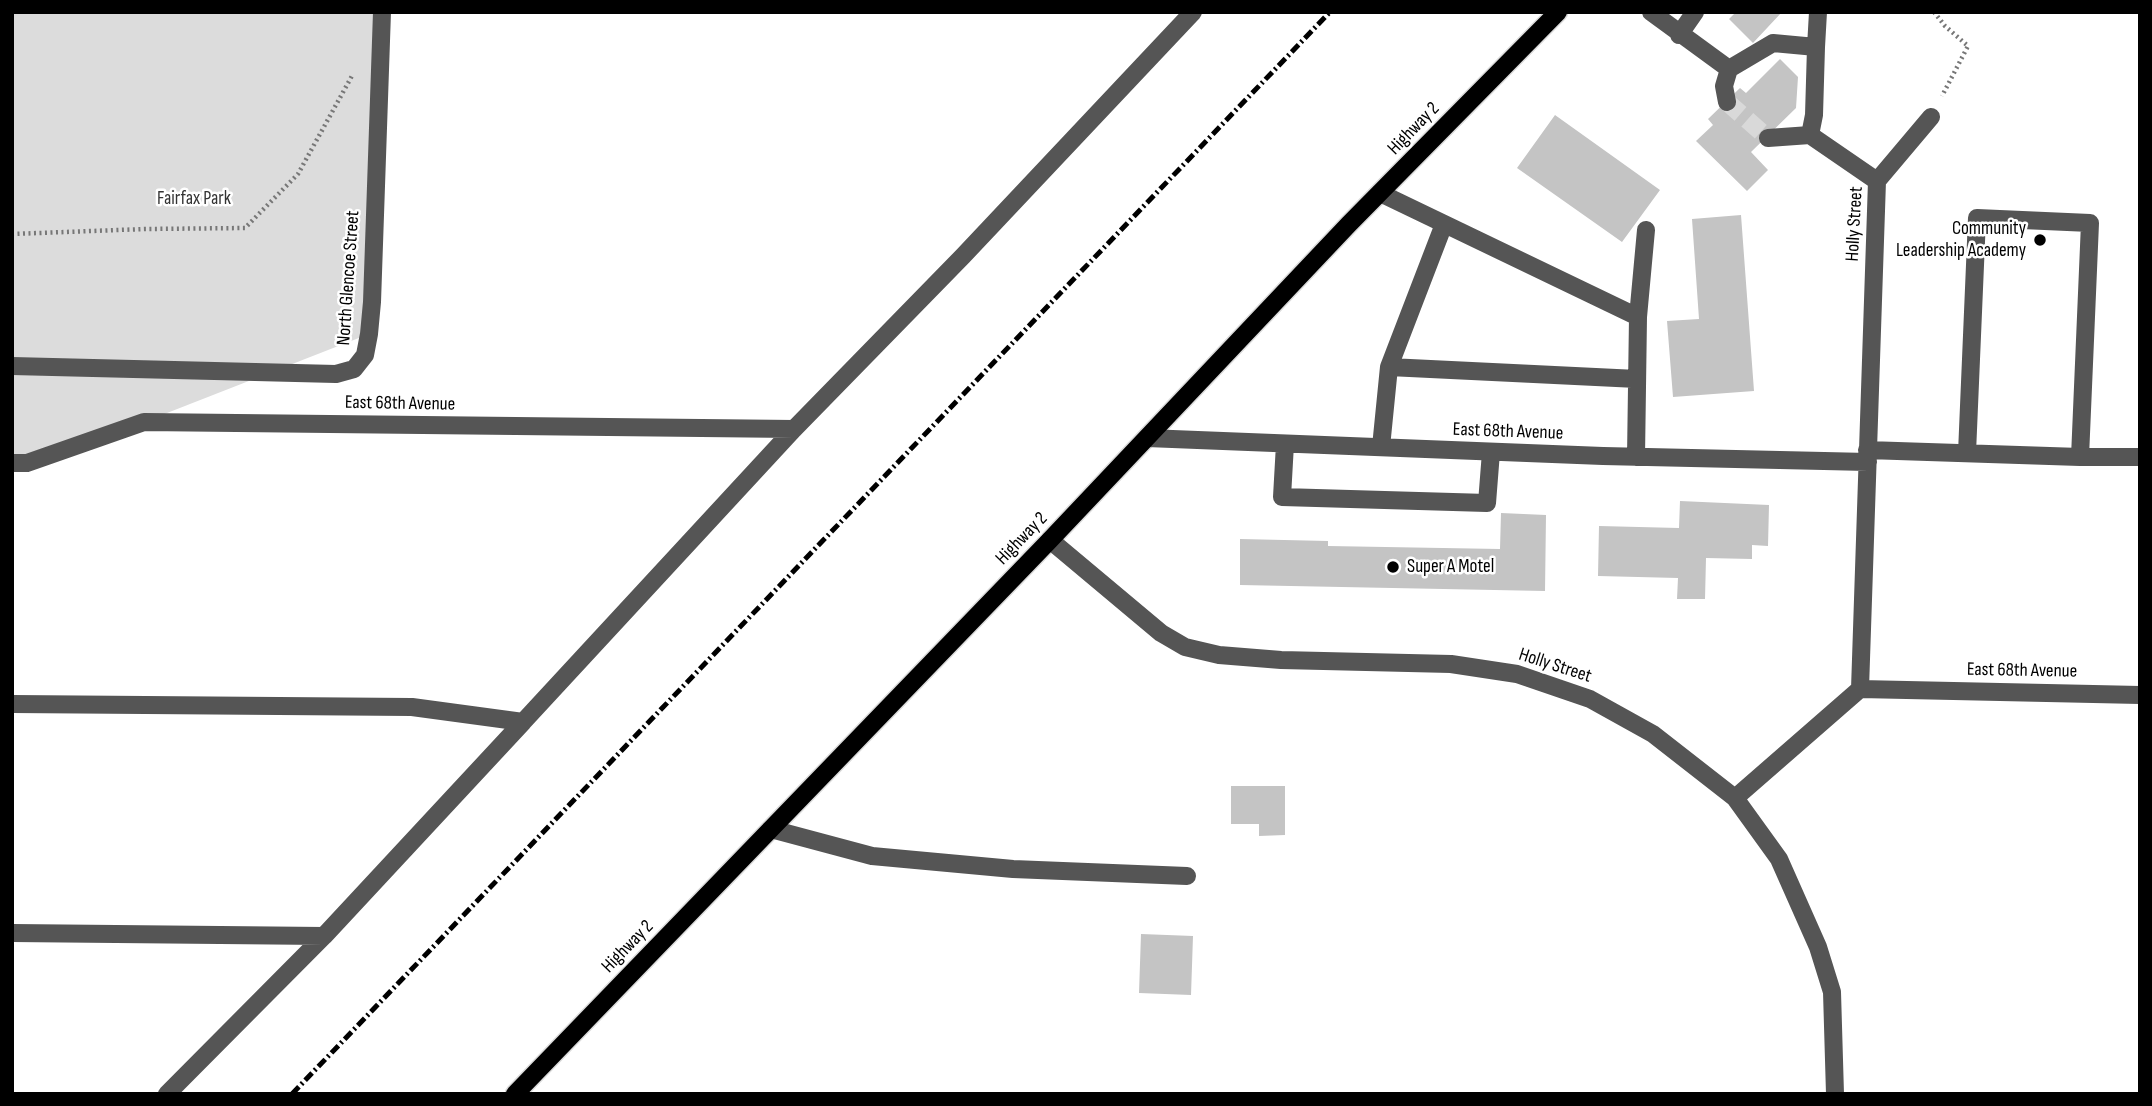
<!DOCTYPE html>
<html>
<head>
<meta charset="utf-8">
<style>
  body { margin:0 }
  #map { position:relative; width:2152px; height:1106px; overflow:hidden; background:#fff; font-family:"Sofia Sans Condensed",sans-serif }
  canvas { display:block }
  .frame { position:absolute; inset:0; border:14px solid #000; pointer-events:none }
</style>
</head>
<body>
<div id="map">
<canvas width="2152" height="1106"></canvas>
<div class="frame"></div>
</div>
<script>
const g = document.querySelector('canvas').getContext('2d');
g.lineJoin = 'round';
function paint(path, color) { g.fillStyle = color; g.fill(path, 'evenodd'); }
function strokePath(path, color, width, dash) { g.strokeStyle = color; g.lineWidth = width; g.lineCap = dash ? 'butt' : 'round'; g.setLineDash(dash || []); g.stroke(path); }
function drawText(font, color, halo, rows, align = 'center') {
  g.font = font + ' "Sofia Sans Condensed",sans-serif'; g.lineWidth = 5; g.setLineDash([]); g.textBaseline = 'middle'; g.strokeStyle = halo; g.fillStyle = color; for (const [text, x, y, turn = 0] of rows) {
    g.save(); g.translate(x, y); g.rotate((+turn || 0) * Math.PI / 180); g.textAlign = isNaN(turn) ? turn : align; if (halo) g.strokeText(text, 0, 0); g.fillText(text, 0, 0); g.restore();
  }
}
paint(new Path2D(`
  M12,12H382L369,334L144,422L12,463Z`), '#dcdcdc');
paint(new Path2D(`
  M1736,12H1782L1753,43L1729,19Z
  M1780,59L1798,77L1796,108L1751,152L1768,170L1747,191L1696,141L1713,125L1708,119L1740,88L1746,93Z
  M1555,115L1660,190L1622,242L1517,168Z
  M1741,215L1754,391L1673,397L1667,321L1699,319L1692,219Z
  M1680,501L1769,505L1768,546L1752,545V559L1706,558L1705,599H1677L1678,578L1598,576L1599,526L1679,528Z
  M1501,513L1546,515L1545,591L1240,585V539L1328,541V546L1500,549Z
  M1231,786H1285V835L1259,836V824H1231Z
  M1141,934L1193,936L1191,995L1139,993Z`), '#c4c4c4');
strokePath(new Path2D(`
  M1727,102L1768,138`), '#d9d9d9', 18, [18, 9]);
const major = new Path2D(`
  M515,1094L1050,540L1349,224L1558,12`);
strokePath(major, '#dbdbdb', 21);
strokePath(new Path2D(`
  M1934,12L1945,26L1968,46L1942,96
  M12,234L145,229L245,228L298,174L353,74`), '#777', 4.5, [2, 3.5]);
strokePath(new Path2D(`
  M1651,12L1729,69
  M1679,35L1695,12
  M1816,47L1818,12
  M1727,102L1724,86L1729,69L1773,43L1816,47L1814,115L1810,135L1877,181
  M1768,138L1810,135
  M1380,193L1638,317L1636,457
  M1638,317L1646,230
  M12,366L336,374L354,369L365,355L369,334L372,302L382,12
  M1389,367L1444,224
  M1147,438L1603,456L1868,462
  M1285,444L1282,497L1487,503L1491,452
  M1381,447L1389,367L1637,379
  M1867,450L2080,457H2140
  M1967,453L1977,218L2090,223L2080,457
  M12,463H27L144,422L794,429
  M1050,540L1161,633L1185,647L1219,655L1281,660L1451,664L1517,674L1590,699L1653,734L1735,798L1779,859L1818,947L1832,992L1835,1094
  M1860,689L1877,181L1931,117
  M12,704L412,707L523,722L794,429L963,256L1193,12
  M1735,798L1860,689L2140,695
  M771,829L872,856L1013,869L1187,876
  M12,933L324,936
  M167,1094L324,936L523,722`), '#555', 18);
strokePath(major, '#000', 18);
strokePath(new Path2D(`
  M292,1094L1330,12`), '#000', 5, [10, 3.5, 2, 3.5]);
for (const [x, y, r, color] of [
  [2040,240,7,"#000"],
  [1393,567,7,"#000"]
]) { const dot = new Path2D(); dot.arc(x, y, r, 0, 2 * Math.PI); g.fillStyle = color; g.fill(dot); strokePath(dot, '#fff', 2.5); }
drawText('19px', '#000', '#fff', [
  ["Highway 2",1414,129,-46],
  ["Holly Street",1855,224,-87],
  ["North Glencoe Street",349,278,-86],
  ["East 68th Avenue",400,404,1],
  ["East 68th Avenue",1508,432,2],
  ["Highway 2",1022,539,-46],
  ["Holly Street",1555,666,18],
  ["East 68th Avenue",2022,671,1],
  ["Highway 2",628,947,-46]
]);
drawText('19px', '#333', '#fff', [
  ["Fairfax Park",194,199]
]);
drawText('19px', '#000', '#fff', [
  ["Community",2026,229],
  ["Leadership Academy",2026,251],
  ["Super A Motel",1407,567,"left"]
], 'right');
</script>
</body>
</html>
